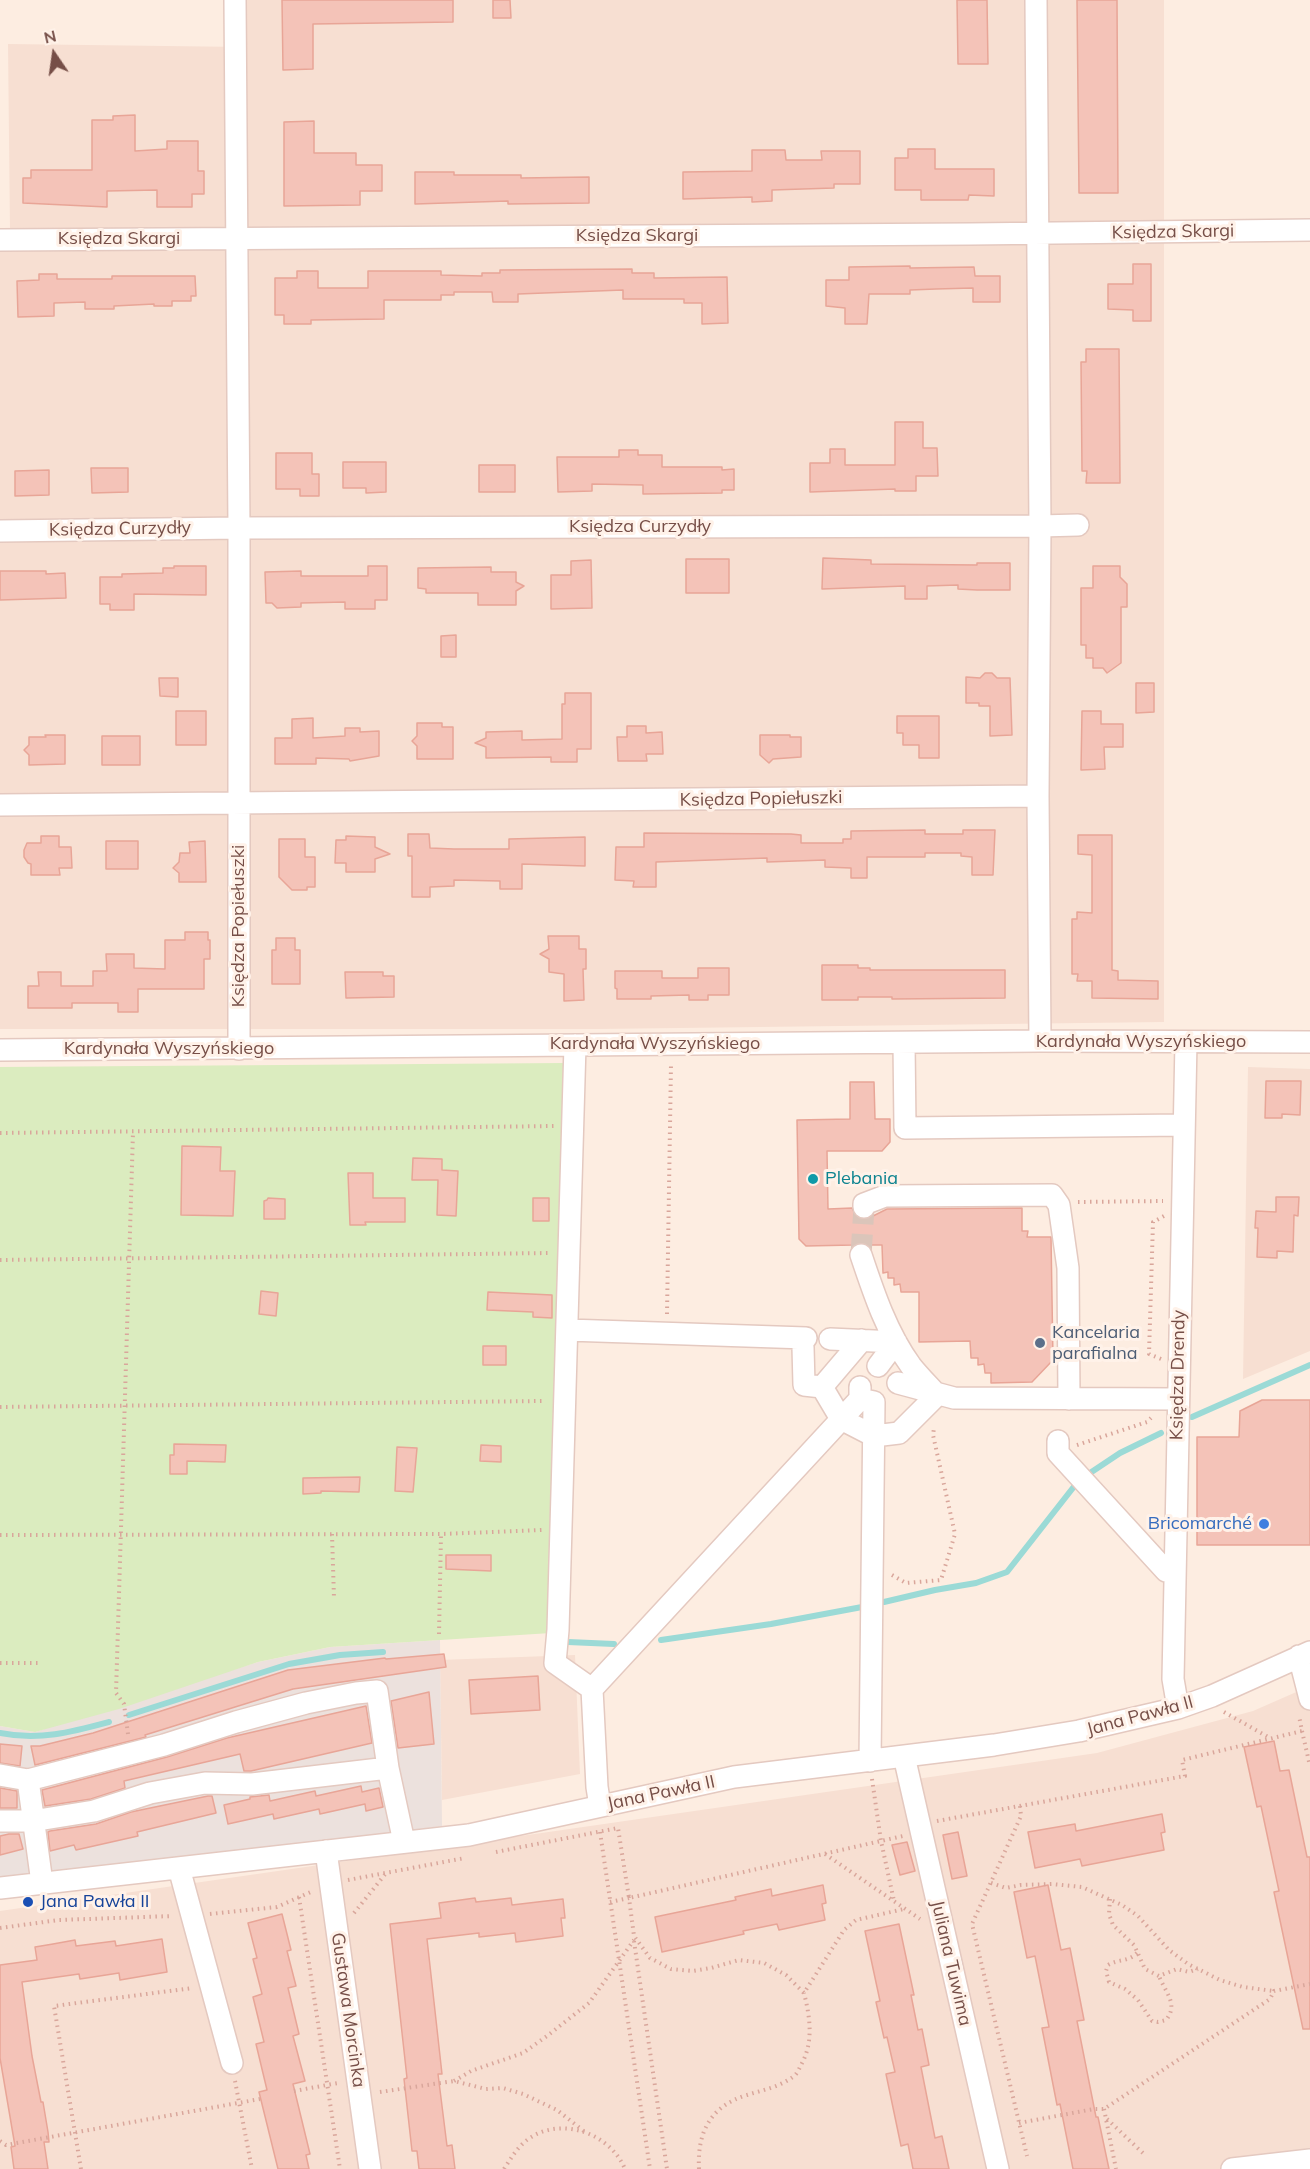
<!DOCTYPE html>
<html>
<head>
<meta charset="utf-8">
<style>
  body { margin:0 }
  #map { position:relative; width:1310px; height:2169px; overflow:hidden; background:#fdede1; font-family:Mulish,sans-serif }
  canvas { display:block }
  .north { position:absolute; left:24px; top:24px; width:60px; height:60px; -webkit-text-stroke:4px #fff2e9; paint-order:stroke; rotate:347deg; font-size:16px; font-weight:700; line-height:24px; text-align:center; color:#764e47 }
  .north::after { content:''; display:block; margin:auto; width:21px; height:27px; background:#764e47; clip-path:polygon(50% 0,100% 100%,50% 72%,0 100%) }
</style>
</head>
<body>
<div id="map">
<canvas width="1310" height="2169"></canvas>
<div class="north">N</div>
</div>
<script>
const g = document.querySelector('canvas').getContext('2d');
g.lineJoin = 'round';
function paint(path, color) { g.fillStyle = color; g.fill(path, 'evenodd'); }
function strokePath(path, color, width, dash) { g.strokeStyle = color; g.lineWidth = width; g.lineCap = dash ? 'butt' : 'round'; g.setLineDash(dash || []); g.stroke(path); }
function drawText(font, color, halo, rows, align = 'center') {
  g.font = font + ' Mulish,sans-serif'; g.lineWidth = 6; g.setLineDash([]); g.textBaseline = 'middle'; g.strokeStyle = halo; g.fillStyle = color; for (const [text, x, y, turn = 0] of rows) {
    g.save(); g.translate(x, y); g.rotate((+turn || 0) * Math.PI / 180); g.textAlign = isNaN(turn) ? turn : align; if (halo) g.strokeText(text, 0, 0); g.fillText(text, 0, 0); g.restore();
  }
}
paint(new Path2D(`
  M244,0H1164V1022L598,1029H0V230H10L8,44L244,47Z
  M1248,1067L1310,1069V1351L1243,1379Z
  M575,1655L580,1774L442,1800L440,1660Z
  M1310,1686V2169H0V1911L1097,1753L1253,1711Z`), '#f7dfd2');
paint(new Path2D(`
  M440,1640L442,1826L0,1883V1726L35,1732L258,1662L330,1647Z`), '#ece1dd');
paint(new Path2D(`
  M565,1063L551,1633L330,1647L258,1662L119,1709L35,1732L0,1726V1067Z`), '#dbecbf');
strokePath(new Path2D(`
  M1192,1417L1310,1365
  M1087,1475L1120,1453L1161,1433
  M884,1602L935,1590L976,1583L1007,1572L1076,1484
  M661,1640L771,1624L862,1607
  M568,1642L614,1644
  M129,1715L289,1664L340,1655L383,1652
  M0,1733C39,1741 72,1732 109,1722`), '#9bdad6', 6);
const building = new Path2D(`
  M282,0H453V22L313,24V69L283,70Z
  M493,0H510L511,18H493Z
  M957,0H987L988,64H958Z
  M1077,0H1117L1118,193H1079Z
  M135,115V151L167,149V141H198V171H204V194H192V207H157V190L107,191V207L23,203V178H31V170H92V120H113V116Z
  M314,121V153H356V165H382V191H360V205L284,206V122Z
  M908,149H935V169H994V196L969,195L968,200H921V190H895V158H908Z
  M752,150H785L786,160H822L821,151H860V184H834V188L772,190V201L752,202V197L683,199V172L752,171Z
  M415,172H454V175H521V178L589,177V203L508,204V201L415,204Z
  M1133,264H1151V321H1133V310L1108,309V284H1133Z
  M910,266V268L974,267L975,276H1000V302H973V288L936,289L910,290V294H869L867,324H845V308L826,306V280H849V267Z
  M632,269V273H654V278L727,277L728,323L702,324V303H684V299H623V290L518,294V302H493L492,292H454V295H441V300H384V319L311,320V324H284V315H275V278H297V271H318V288H368V271H441V275L482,276V273H500V270Z
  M39,274H57V279H112V276H195L196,296H191V301H172V306H154V304L114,306V309H85V302L54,303V316L18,317L17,281L39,280Z
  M1086,349H1119L1120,483H1086L1087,471H1082L1081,362H1086Z
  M895,422H923V448H937L938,476H916V491H895V489L810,492V463H830V449H845V465H895Z
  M619,450H638V455H662V467H722V470L734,469V490H722V493L643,494V485L592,484V491L558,492L557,457H619Z
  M276,453H312V474H319V496H300V489H276Z
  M343,462H386V492L366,493V488H343Z
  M479,465H515V492H479Z
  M91,468H128V492L92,493Z
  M49,470V495L15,496V471Z
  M823,558L871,560V564L977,565V563H1010V590H977L958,589V585L927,586V599H905V586L822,589Z
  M686,559H729V593H686Z
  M591,560L592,608L551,609V575H571V561Z
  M174,566H206V595L134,594V610H110V604H100V577H122V574L163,573V568H174Z
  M368,566H387V600H375V609H345V602L301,603V607L277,608L272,603H266L265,572L301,571V576H368Z
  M1093,566H1120V577L1127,584V607H1121V663L1107,673L1103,668H1093V658H1086V645H1081V588H1093Z
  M491,567V572H516V582L524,586L516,591V605H478V593H426V589L418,588V568Z
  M0,571H46V574L65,573L66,598L0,600Z
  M456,635V657H441V636Z
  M985,673H992L997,678H1010L1012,735L990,736V706H979V703H966V677L980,678Z
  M159,678H178V697L160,696Z
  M1136,683H1154V712L1136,713Z
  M565,693H591V749H577V762H551V757L486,758V747L475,743L486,738V732L522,731V740L562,739V704H565Z
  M176,711H206V745H176Z
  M1082,711H1101V724H1123V747H1104L1105,769L1081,770Z
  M897,716H939V758H919V745H903V733H897Z
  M313,718V738L345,736V728H360V732L379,731V756L350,761L349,759L316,758V764H275V738H292V719Z
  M417,723H442V727H453V759H417V746L412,741L417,736Z
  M627,726H646V733L662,732L663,754H646L647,761H618L617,737H627Z
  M45,735H65V764L29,765V755L24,750L29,745V737H46Z
  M760,735H790V737H801V757L773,759L769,763L760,755Z
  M102,736H140V765H102Z
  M925,830V834H963V830H995L993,875H972V857L961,856V853H925V857H867V878H851V868L825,867V860L767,862V858L656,862V887H633L634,881L615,880L616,847H644V833L791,834L801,835V843H843V839H851V831Z
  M408,834H429L430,848L454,849H509V839L585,837V866L522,864V889H500V881L454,880V886L430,887V897H412V856H408Z
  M1078,835H1112V970L1118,971V980L1158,981V999L1092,998V981H1077L1078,974H1072V919H1077V912L1092,913V855L1078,854Z
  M41,836H59V847H71L72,868H59L60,875H31V864L28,863L24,857V850L27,843H41Z
  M346,836L375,837V847L390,854L375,859V872H346V863H335L336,840H346Z
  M279,839H305V857H315V887H307V890H292L279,877Z
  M106,841H138V869H106Z
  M205,841L206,882H179V873L173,868L179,862L180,853H190L189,842Z
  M185,932H208V940H210V959H204V989H138V1012H118V1003H72V1008H28V986H39L38,972H61V986H93V971H107L106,954H134V968L165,969V940H185Z
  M548,936H579V949H586V969H583L584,1000L564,1001V974L549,972V959L540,954L549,949Z
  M276,938H295V950H300V984H272V950H276Z
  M822,965H858V968H870V970H1005V998L892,999V997H858V1000H822Z
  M698,968H729V995H708V1000H689V995L651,996V999H617V989L615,988V971H662V978H698Z
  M345,972H383V976H394V997L346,998Z
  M1266,1081H1301L1300,1115L1282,1114V1118H1265Z
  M850,1082H874L875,1119H890V1142L882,1151H827L828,1209L852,1208L857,1218L865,1220L887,1209L1022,1208V1231H1028L1027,1237H1051L1053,1360L1032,1382L991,1383V1373H985L984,1364L978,1365V1358H971L970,1341L919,1342V1292H901L900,1284L894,1285V1278H888V1272L883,1273L882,1245H869L863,1242L853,1245L806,1246L799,1239L797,1120L850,1119Z
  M182,1146L221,1147L220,1171H235L233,1216L181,1215Z
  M413,1158L442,1159V1170L458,1171L456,1216L437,1215L438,1180H412Z
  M348,1173H373V1198H405V1222H365L366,1225H350Z
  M1276,1197H1299L1298,1216L1294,1215L1293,1252L1277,1251V1258L1257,1257L1258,1228H1255L1256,1211L1276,1212Z
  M268,1198L285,1199V1219H264V1201L267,1200Z
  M533,1198H549V1221H533Z
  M261,1291L278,1293L276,1316L259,1314Z
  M488,1292L552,1295V1318L533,1317V1312L487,1310Z
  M483,1346H506V1365H483Z
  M1262,1400H1310V1545H1197V1437H1239L1240,1411Z
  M174,1444L226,1445L225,1462L187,1461V1474H170V1455H174Z
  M481,1445L501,1446V1462L480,1461Z
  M397,1447L417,1448L413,1492L395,1491Z
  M360,1477L359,1492L321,1491V1493L303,1494V1478Z
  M446,1555H491V1571L446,1569Z
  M444,1654L446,1667L293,1689L145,1735L146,1737L35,1765L31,1746H40L93,1733L288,1670L385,1658L386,1659Z
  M538,1676L540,1710L471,1714L469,1680Z
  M429,1692L434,1744L398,1748L391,1701Z
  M366,1706L372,1743L251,1771H244L240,1754L124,1781L125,1788L91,1799L45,1806L42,1790L167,1757L227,1738Z
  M1274,1741L1280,1771L1289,1770L1307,1857H1310V2029H1303L1274,1892L1279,1891L1261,1806L1257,1807L1244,1747Z
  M0,1744L22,1746L20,1766L0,1763Z
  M361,1786L362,1792L379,1788L383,1807L366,1811L365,1804L320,1814L319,1809L274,1819L273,1814L228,1824L224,1805L250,1799V1797L269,1795L270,1801L315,1791L316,1796Z
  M0,1788L17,1791V1808H0Z
  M208,1796H212L216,1813L137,1832L138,1836L76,1850L74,1845L50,1851L48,1832L50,1831L96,1824L131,1812Z
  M1162,1814L1165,1832L1161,1833L1164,1850L1082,1866L1080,1859L1035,1868L1028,1832L1075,1824L1076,1831Z
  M958,1832L967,1876L952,1879L943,1835Z
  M9,1834H19L23,1849L0,1855V1836Z
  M907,1842L915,1871L900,1875L892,1845Z
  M823,1885L826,1903L822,1904L825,1920L779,1930L777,1924L743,1931L744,1934L662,1952L655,1917L736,1900L735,1897L771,1889L772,1896Z
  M1048,1885L1061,1950L1070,1948L1084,2020L1077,2021L1096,2117H1098L1109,2169H1073L1060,2104L1057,2105L1042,2028L1049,2027L1035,1956L1027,1958L1014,1892Z
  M475,1898L476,1902L511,1898L512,1905L563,1899L565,1918H561L563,1936L516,1942L515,1933L479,1937V1933L427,1939L442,2074H438L447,2146L452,2145L455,2169H419L417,2151H412L404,2079L407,2078L390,1924L441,1918L439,1903Z
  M282,1914L291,1950L287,1951L296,1986L288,1988L299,2034L293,2036L305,2081L293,2084L310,2154L306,2155L309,2169H278L259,2092L267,2090L256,2044L264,2042L253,1997L262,1994L253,1959L257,1958L248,1923Z
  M899,1924L914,1995H911L918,2030L922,2029L929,2065L921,2067L935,2138L942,2136L949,2169H913L908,2144L901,2146L886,2074L895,2072L887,2037L884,2038L876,2002L880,2001L865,1931Z
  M162,1939L167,1972L120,1980L119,1973L80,1979L79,1974L22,1982L32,2056L41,2102H43L48,2132L49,2142H44L48,2169H14L11,2147L15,2146L0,2058V1965L37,1960L35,1947L53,1944L75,1940L76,1946L115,1941L116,1946Z`);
paint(building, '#f4c3b8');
strokePath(building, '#e8a597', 1.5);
strokePath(new Path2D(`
  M861,1255L864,1207`), '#dbc5ba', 21, [21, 10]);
const minor = new Path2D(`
  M235,0L239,528V1049
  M1036,0L1040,526L1078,525
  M0,240L970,234L1310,230
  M0,531L239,528L1040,526L1038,796
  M0,805L1038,796L1040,1041
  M904,1043L905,1128L1184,1125
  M575,1045L558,1630L555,1663L592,1689
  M0,1050L1040,1041L1310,1042
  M864,1207V1204L885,1196L1052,1195L1059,1205L1068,1268L1069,1399
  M568,1330L806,1338
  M830,1339L896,1342
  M803,1347L804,1385L822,1387L841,1419L874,1436L899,1433L937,1395C928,1385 919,1376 911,1366C887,1333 874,1294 861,1255
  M878,1366L896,1342
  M898,1383L954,1398L1178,1399
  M822,1387L862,1340
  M860,1387V1399L874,1402L870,1761
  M1058,1441V1453L1166,1571L1175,1570
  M1299,1656L1310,1699
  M1178,1708L1173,1679L1186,1042
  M904,1756L998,2169
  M0,1775L28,1780L164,1745L236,1722L306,1703L356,1693L377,1691L388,1768L404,1842
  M28,1780L42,1883
  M600,1806L597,1787L592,1689L860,1399
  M0,1821H32L94,1811L150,1793L205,1783L252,1784L388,1768
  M326,1851L370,2169
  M179,1868L232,2063
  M0,1888L469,1835L734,1777L994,1745L1079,1731L1178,1708L1212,1696L1310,1652
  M1232,2169L1310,2160`);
strokePath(minor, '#e4c9c0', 24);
strokePath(new Path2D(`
  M0,1133L554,1126
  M1078,1202L1163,1201
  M0,1260L551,1253
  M667,1314L671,1064
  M1161,1359L1149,1354L1153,1222L1164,1216
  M0,1407L545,1401
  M1077,1445L1147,1422L1151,1418
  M332,1534L334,1598
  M0,1535L441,1534L542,1530
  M892,1575L906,1583L941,1580L955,1534L933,1435L934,1428
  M439,1634L441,1534
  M0,1663H38
  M1224,1712L1270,1738
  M1302,1731L1310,1766
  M128,1734L124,1704L116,1693L133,1132
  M872,1779L881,1841L894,1901
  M1020,1806L1021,1816L972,1924L1027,2156
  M937,1821L1185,1776L1182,1760L1302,1731L1299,1716
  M600,1832L650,2169
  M496,1852L618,1828L629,1898L903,1836
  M825,1854L920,1919
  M348,1880L465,1858
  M991,1883L1006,1888L1021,1885L1052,1884L1082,1887L1122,1905L1138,1916L1169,1950L1188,1964L1220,1980L1243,1987L1274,1991
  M299,1897L340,2169
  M1110,1899L1109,1914L1113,1925L1134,1945L1145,1969L1159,1976L1177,1969L1189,1972L1198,1969
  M610,1902L629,1898L634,1936L650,1958L671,1969L693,1971L711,1968L739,1960L764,1963L786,1975L804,1993L844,1930L856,1920L904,1909
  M354,1913L387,1872
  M210,1914L277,1907L313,1891
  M0,1928L59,1920L173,1916
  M634,1941L667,2169
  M1137,1953C1128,1962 1118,1959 1108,1965L1106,1971L1109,1982L1125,1989L1138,2000L1152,2021L1158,2022L1166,2020C1179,2004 1165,1992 1159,1976
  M235,2081L252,2169
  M454,2081L471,2071L523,2053L547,2036L589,2003L634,1940
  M294,2091L338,2083
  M380,2092L454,2081L486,2089L503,2088L523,2094L557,2110L585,2132
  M1104,2109L1116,2169
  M1107,2119L1146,2156
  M1019,2123L1094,2109H1104L1270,1999L1274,1991L1310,1984
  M0,2141L6,2145L260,2099
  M81,2169L54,2006L193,1988
  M504,2169C511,2158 517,2148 527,2140C560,2115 610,2133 625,2169
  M699,2169C697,2133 710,2106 747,2095C763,2090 780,2087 794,2076C797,2074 799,2069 801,2065C814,2042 810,2017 804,1993`), '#d9a69b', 4, [1.5, 4.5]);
strokePath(minor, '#fff', 21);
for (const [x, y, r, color] of [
  [813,1179,6,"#0f9aa8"],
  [1040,1343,6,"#5c6f8a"],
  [1264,1524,6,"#3f7fe0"],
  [28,1902,6,"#1a4fb4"]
]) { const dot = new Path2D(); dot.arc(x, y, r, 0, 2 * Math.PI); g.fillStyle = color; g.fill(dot); strokePath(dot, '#fff2e9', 2); }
drawText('18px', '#764e47', '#fff2e9', [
  ["Księdza Skargi",1173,232,-1],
  ["Księdza Skargi",637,236],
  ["Księdza Skargi",119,239],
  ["Księdza Curzydły",640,527],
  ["Księdza Curzydły",120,529,-1],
  ["Księdza Popiełuszki",761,799,-1],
  ["Księdza Popiełuszki",239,926,-90],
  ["Kardynała Wyszyńskiego",1141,1042],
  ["Kardynała Wyszyńskiego",655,1044],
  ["Kardynała Wyszyńskiego",169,1049],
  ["Księdza Drendy",1178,1375,-89],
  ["Jana Pawła II",1140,1716,-15],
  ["Jana Pawła II",661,1793,-12],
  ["Juliana Tuwima",951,1963,77],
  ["Gustawa Morcinka",348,2010,82]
]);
drawText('18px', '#0d838f', '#fff2e9', [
  ["Plebania",825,1179]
], 'left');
drawText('18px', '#4e5e75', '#fff2e9', [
  ["Kancelaria",1052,1333],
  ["parafialna",1052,1354]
], 'left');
drawText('18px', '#366cbe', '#fff2e9', [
  ["Bricomarché",1252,1524]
], 'right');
drawText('18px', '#164399', '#fff2e9', [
  ["Jana Pawła II",40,1902]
], 'left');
</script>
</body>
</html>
